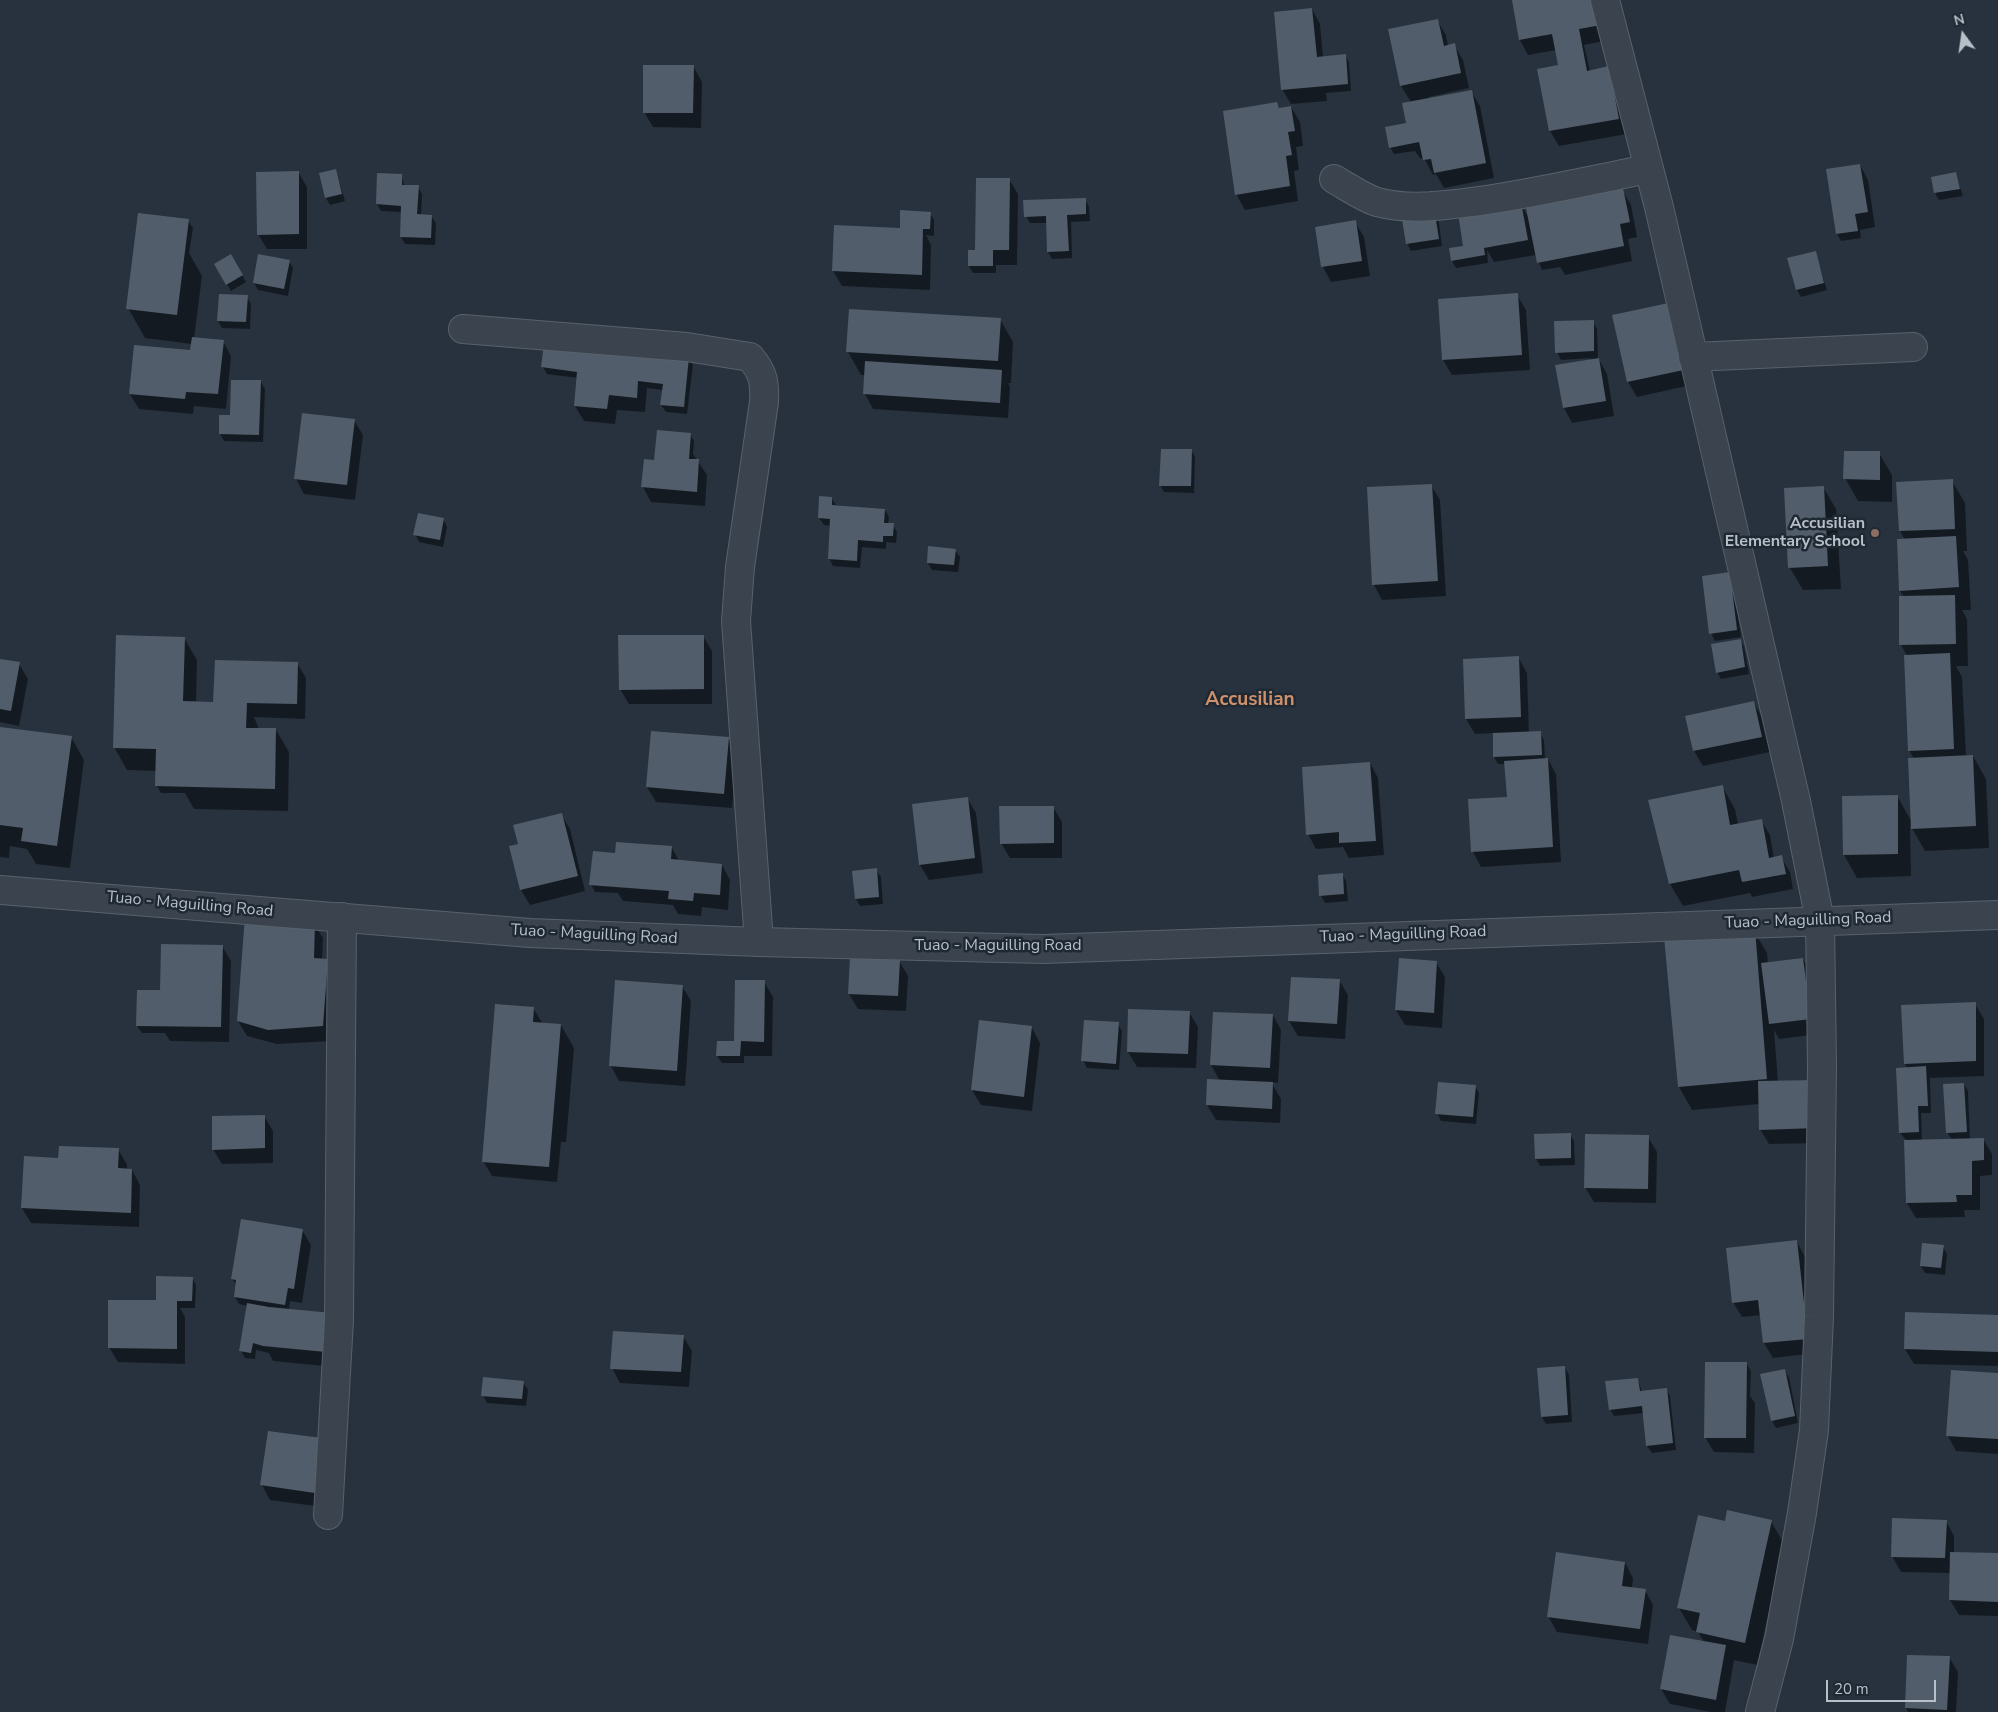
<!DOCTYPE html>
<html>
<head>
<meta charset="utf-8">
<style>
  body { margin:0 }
  #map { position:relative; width:1998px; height:1712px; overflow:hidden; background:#27323e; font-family:"Nunito Sans",sans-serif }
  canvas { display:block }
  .north { position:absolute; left:1938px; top:10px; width:50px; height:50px; -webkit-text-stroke:4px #1f2933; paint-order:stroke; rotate:346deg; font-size:14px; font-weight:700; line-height:20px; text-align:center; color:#b7bfc9 }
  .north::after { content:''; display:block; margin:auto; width:18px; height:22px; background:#b7bfc9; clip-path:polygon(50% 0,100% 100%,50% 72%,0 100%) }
  .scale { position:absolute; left:1826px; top:1680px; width:110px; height:22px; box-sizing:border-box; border:2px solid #b7bfc9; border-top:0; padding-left:6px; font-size:15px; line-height:18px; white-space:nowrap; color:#b7bfc9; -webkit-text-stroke:4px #1f2933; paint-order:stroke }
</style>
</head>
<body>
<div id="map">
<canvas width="1998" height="1712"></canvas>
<div class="north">N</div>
<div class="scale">20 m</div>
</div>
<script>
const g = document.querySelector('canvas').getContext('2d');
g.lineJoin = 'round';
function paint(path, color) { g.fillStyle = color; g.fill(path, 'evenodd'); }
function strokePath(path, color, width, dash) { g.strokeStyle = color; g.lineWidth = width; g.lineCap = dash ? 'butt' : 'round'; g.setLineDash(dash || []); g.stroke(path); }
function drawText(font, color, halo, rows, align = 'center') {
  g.font = font + ' "Nunito Sans",sans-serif'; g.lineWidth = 5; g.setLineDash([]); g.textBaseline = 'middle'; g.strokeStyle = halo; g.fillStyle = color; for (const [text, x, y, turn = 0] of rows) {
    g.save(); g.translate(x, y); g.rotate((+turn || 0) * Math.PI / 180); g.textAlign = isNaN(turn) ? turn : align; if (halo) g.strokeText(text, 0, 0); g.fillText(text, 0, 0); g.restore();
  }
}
paint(new Path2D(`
  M1513,0H1601L1609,40L1584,45L1590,71L1608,68L1627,134L1559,146L1550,131L1560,66L1556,50L1528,55L1520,40Z
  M1312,9L1320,24L1323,57L1345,55L1349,62L1351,91L1326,93L1327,101L1291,104L1282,89Z
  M1437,20L1446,35L1448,46L1454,45L1463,60L1469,88L1429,97V99L1471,91L1480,106L1494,178L1444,188L1436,174L1433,175L1424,158H1420L1415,151L1394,154L1390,147L1408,129L1411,102L1401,86L1390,30Z
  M693,66L702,82L701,128L653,127L644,112Z
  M1277,104L1280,109L1291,107L1300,122L1303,146L1296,147L1299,170L1294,171L1298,201L1245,210L1236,194Z
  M1860,165L1868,180L1875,227L1860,230L1861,238L1841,241L1837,234Z
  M336,171L345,201L330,205L326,198Z
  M298,172L307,187V249H267L258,234Z
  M1955,173L1963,196L1939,200L1935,193L1932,178Z
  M401,175L405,187H418L422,194L421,216H431L436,223L435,245L405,244L401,237L402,212L381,211L377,204Z
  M1009,179L1018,194L1017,265H996V273H973L969,266Z
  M1622,190L1631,205L1637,237L1628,239L1632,261L1565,275L1560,267L1542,270L1536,255L1494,262L1487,250L1488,263L1456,268L1452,261L1450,249L1465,247L1520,203L1529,218Z
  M1085,199L1089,207L1090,221L1071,222L1072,258L1052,259L1048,252L1047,223H1030L1026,216Z
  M930,213L934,220V236L926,235L931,245L930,290L842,286L833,271L835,226L902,229Z
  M1438,216L1442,246L1411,251L1407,243Z
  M188,221L193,228L189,253L202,276L194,339L223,341L231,356L226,409L194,406L193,414L139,409L130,394L192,352V344L145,338L128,308Z
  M1355,222L1364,237L1370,276L1331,282L1323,267L1317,228Z
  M1815,253L1827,290L1801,297L1797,290Z
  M231,255L246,282L231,291L215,264Z
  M289,261L293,268L288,296L258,290L254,283Z
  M1517,295L1526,310L1530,370L1452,375L1443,360Z
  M247,297L251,304L250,329L222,328L218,321Z
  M1614,316L1700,383L1637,397L1628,382Z
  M1000,319L1013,342L1011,383H1008L1010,387L1008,418L873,409L865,394L866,375H861L848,352Z
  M1593,322L1597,329L1598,358L1607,374L1614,416L1572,423L1564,408L1591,358L1561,360L1557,352Z
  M688,358L693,365L687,414L666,412L661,405L663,390L647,388L645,412L617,410L615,424L584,421L575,406L578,378L547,374L543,367Z
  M261,382L265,389L263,442L224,441L220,434L231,417Z
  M354,420L363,435L355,500L304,494L296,479Z
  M690,434L694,441L693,454L707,475L705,506L651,502L643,487L655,462Z
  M1191,450L1195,457L1194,493L1164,492L1160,485Z
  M1879,453L1892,475V502L1858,501L1845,478Z
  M1952,481L1965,503L1967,551H1963L1968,560L1971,610H1962L1967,619L1968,666H1956L1962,677L1966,756H1973L1986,779L1989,848L1925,851L1910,825L1911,876L1857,878L1844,855L1897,796L1912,822L1914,759L1909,750L1907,656L1901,645L1904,597L1900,591L1905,540L1900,531Z
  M1431,485L1440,500L1446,596L1382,600L1374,585Z
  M1823,487L1836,509L1841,589L1803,590L1790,568Z
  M831,498L836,505L885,510L889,517L888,524L893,525L897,532L896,543L886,542V549L862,547L860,568L833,566L829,558L831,526L824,525L819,518Z
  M443,519L447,527L443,547L419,542L415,534Z
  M955,550L960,557L958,572L932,570L928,563Z
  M1704,577L1733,581L1741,637L1715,641L1711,633Z
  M703,636L712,651V704H629L620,689Z
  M184,638L197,660L196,703H216L297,663L306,678L305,719L254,717L259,729L276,730L289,752L288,811L194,809L185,793H161L157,786V771L127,770L114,747Z
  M1740,640L1744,647L1749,674L1721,679L1717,672Z
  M1518,657L1527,673L1529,733H1540L1544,740L1545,759H1548L1556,774L1561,862L1481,867L1473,852L1508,798L1506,764H1498L1494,757V733L1475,734L1466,719L1464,660Z
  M0,660L19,664L28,679L19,726L0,722Z
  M1753,702L1762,717L1770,752L1703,766L1694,751L1687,717Z
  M0,728L71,737L84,760L70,868L36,864L27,849L10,846L9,858L0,857Z
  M728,738L737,753L732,808L656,802L647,787Z
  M1370,763L1378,778L1384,855L1349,858L1343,847L1316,849L1308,834Z
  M1722,786L1735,809L1738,824L1761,820L1770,835L1774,859L1781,857L1790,872L1793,889L1752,897L1750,893L1683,906L1670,884Z
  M967,798L976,813L983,873L929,880L920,865Z
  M1053,807L1062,822V858H1010L1001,843Z
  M561,814L570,829L585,891L530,905L521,890L519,845Z
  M672,848L679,861L722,865L730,880L728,910L702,907L701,916L678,914L673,905L623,901L618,893L595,892L591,884L615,854Z
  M876,870L881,877L883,904L860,906L856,899Z
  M1342,874L1346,881L1348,901L1325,903L1321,896Z
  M314,923L323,938L322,960H327L336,975L331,1041L277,1044L247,1036L238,1021Z
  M1754,931L1767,953L1768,964L1803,959L1811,974L1819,1034L1779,1039L1774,1030L1778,1082L1824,1143L1769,1144L1760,1129V1104L1692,1110L1679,1087Z
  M222,946L231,961L229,1042L170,1041L165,1033H142L137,1026L160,992Z
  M899,961L908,976L906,1011L858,1009L849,994Z
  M1436,962L1445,977L1442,1028L1405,1025L1396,1010Z
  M1339,980L1348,995L1345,1039L1298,1036L1289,1021Z
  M764,982L773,997L772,1056H744V1063H722L717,1056L735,1042Z
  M682,986L691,1001L685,1086L619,1081L611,1066Z
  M1975,1004L1984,1019V1076L1930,1078L1931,1113H1921L1922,1141L1952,1140L1947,1132L1964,1084L1968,1091L1970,1139H1983L1992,1154V1175L1980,1176V1210H1964L1965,1217L1916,1218L1907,1203L1906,1140L1900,1133L1908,1069L1905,1064L1902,1006Z
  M533,1008L543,1024L561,1025L574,1048L566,1142H561L557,1182L492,1176L483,1161Z
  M1189,1012L1198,1027L1196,1068L1137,1067L1128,1052Z
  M1273,1015L1281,1030L1278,1083L1271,1082L1281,1099L1280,1123L1216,1120L1207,1105L1208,1080L1220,1081L1211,1065Z
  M1118,1024L1122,1031L1119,1070L1087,1068L1083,1060Z
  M1032,1028L1040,1043L1032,1111L981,1105L972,1090Z
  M1475,1086L1479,1093L1476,1124L1441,1121L1437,1113Z
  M264,1116L273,1131V1163L222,1164L213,1149Z
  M1570,1134L1574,1141L1575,1165L1540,1166L1536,1159Z
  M1648,1137L1657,1152L1656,1203L1594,1202L1585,1187Z
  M118,1149L127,1165V1170H132L140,1185L139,1227L31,1223L22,1208L60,1159Z
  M302,1230L311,1245L302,1303L290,1301L289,1310L331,1314L334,1367L273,1361L269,1353L256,1350L255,1359L245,1358L241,1351L248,1306L239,1304L235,1297L237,1286L232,1279Z
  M1797,1242L1805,1257L1816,1353L1773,1358L1764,1343L1761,1315L1742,1317L1733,1302Z
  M1943,1247L1947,1254L1945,1275L1925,1273L1921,1266Z
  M192,1278L196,1285L195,1308H180L185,1317V1364L118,1362L109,1347L157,1302Z
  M1998,1316V1366L1914,1364L1905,1349Z
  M683,1336L692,1351L689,1387L620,1383L612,1368Z
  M1747,1364L1751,1371L1750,1396L1755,1403L1754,1453L1714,1452L1705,1437Z
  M1565,1368L1569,1375L1572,1422L1546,1424L1542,1417Z
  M1784,1370L1789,1377L1798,1423L1776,1428L1772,1421L1762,1375Z
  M1998,1374V1454L1956,1451L1948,1436Z
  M1638,1379L1642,1392L1666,1389L1670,1396L1676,1450L1652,1453L1647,1446L1644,1413L1614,1416L1610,1409Z
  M523,1382L528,1390L526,1406L487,1403L483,1395Z
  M269,1432L321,1439L323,1507L270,1500L262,1485Z
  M1771,1521L1784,1544L1757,1665L1734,1660L1725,1712H1711L1670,1704L1661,1689L1704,1642L1698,1632L1692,1630L1679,1608L1726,1522Z
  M1946,1521L1954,1536V1553L1998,1555V1616L1959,1615L1950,1600L1951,1573L1901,1572L1892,1556Z
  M1625,1563L1633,1578L1632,1588L1645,1590L1653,1605L1648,1644L1557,1632L1548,1616Z
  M1949,1657L1958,1672L1956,1712H1908L1906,1708Z`), '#0007');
paint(new Path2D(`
  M1512,0H1596L1601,25L1579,29L1587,71L1609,66L1619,119L1549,131L1537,69L1558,65L1552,34L1519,40Z
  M1312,8L1317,57L1346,54L1348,84L1281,90L1274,12Z
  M1438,19L1444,46L1455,43L1461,73L1400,86L1388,29Z
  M643,65H694L693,113H643Z
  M1472,90L1486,163L1434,173L1431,159L1423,160L1419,142L1389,148L1385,127L1406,123L1402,103Z
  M1277,102L1279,108L1291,106L1295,131L1288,132L1292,155L1286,156L1290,186L1235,195L1223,111Z
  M1860,164L1868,212L1855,214L1858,231L1836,234L1826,169Z
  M336,169L342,194L325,198L319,173Z
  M299,171V234L257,235L256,172Z
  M1956,172L1960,189L1934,193L1931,177Z
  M377,173L402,174V185H419L417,214L432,215L431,238L400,237L401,206L376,204Z
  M976,178H1010L1009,250H993V266H968V250H975Z
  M1623,188L1630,222L1620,224L1624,246L1537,263L1526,208Z
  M1086,198V214L1067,215L1069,251L1047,252L1046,216L1024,217L1023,200Z
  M1521,202L1528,240L1484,248L1485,255L1451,261L1449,248L1463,246L1458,213Z
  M1434,208L1439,239L1406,244L1401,213Z
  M900,210L931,212L930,229H923L922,275L832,271L834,225L900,228Z
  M138,213L189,219L177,315L126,309Z
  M1356,220L1362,261L1321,267L1315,227Z
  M1816,251L1824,283L1796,290L1787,258Z
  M231,254L243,275L226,285L214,264Z
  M258,254L290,260L284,289L253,283Z
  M1518,293L1522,355L1442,360L1438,299Z
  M219,294L248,295L246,322L217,321Z
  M1678,301L1693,368L1627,382L1612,315Z
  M849,309L1001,318L998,361L846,352Z
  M1594,320V351L1555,353L1554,321Z
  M545,336L689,357L684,407L660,405L663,384L638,381L637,398L609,395L607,409L574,406L577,372L541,367Z
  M192,337L224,340L218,394L186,392L185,399L129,394L134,345L190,350Z
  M1599,358L1606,401L1563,408L1555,365Z
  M865,361L1002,370L1000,403L863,394Z
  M231,380H261L259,435L219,434V415H230Z
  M302,413L355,419L347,485L294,479Z
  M657,430L691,433L689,459H699L697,492L641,487L644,459L654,460Z
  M1161,449H1192L1191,486H1159Z
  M1844,451H1880V480L1843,479Z
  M1953,479L1955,529L1899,531L1896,482Z
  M1432,484L1438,581L1372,585L1367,487Z
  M1824,486L1828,566L1788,568L1784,488Z
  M819,496L832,497V505L885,509L884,523H894L893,536H883V542L858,540L857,561L828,559L830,519L818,518Z
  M418,513L444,518L440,540L413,535Z
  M1956,536L1959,587L1899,591L1897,539Z
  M928,546L956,549L954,565L927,563Z
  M1730,572L1737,630L1709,634L1702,576Z
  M1955,595L1956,644L1899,645V596Z
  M116,635L185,637L183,701L213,702L215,660L298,662L297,704L247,703L246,728H276L275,789L155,786L156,749L113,748Z
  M618,635H704V689L619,690Z
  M1741,639L1745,667L1716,673L1711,644Z
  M1950,653L1954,749L1908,751L1904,655Z
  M1519,656L1521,717L1465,719L1463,659Z
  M0,659L20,662L11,711L0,709Z
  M1754,701L1762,737L1693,751L1685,716Z
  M0,727L72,736L57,846L21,841L23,828L0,825Z
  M651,731L729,737L724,794L646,787Z
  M1541,731L1542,755L1493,757V733Z
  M1973,755L1976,826L1911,829L1908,758Z
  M1548,758L1553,847L1471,852L1468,799L1507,797L1504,761Z
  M1370,762L1376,841L1339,843V832L1306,835L1302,767Z
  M1723,785L1730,825L1762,819L1769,858L1782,855L1786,874L1742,882L1739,870L1669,884L1648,800Z
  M1898,795V854L1843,855L1842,796Z
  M968,797L975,858L919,865L912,804Z
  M999,806H1054V843L1000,844Z
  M562,813L578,876L520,890L509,846L518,844L513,825Z
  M616,842L672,846L671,859L722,864L720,895L694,893L693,901L668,899L669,891L589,885L593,851L615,853Z
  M877,868L879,897L855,899L852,871Z
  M1343,873L1344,894L1319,896L1318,875Z
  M245,916L315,922L314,958L328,959L323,1026L268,1030L237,1021Z
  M1755,929L1767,1079L1678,1087L1664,937Z
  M161,944L223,945L221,1027L136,1026L137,990H160Z
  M850,957L900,960L898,996L848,994Z
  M1399,958L1437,961L1434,1013L1395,1010Z
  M1803,958L1811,1019L1769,1024L1761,963Z
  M1291,977L1340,979L1337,1024L1288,1021Z
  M615,980L683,985L677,1071L609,1066Z
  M735,980H765L764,1042L741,1041L740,1056H716L717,1041H734Z
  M1976,1002V1061L1904,1064L1901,1005Z
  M495,1004L534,1007L533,1022L561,1024L549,1167L482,1162Z
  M1128,1009L1190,1011L1188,1054L1127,1052Z
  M1213,1012L1273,1014L1270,1068L1210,1065Z
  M979,1020L1032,1026L1024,1097L971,1090Z
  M1084,1020L1119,1022L1116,1064L1081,1061Z
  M1926,1066L1928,1106H1918L1919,1132L1899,1133L1896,1068Z
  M1207,1079L1273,1082L1272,1109L1206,1105Z
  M1816,1080V1128L1759,1130L1758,1081Z
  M1438,1082L1476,1085L1473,1117L1435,1114Z
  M1964,1083L1967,1132L1946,1133L1943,1084Z
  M265,1115V1148L212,1150V1116Z
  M1571,1133V1158L1535,1159L1534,1134Z
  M1585,1134L1649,1135L1648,1189L1584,1188Z
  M1984,1138V1160L1972,1161V1195H1956L1957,1202L1906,1203L1904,1140Z
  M59,1146L119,1148L118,1168L132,1169L131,1213L21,1208L24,1156L58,1158Z
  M241,1219L303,1229L294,1289L288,1288L285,1305L234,1297L236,1280L231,1279Z
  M1797,1240L1808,1339L1763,1343L1758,1300L1732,1303L1726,1248Z
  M1922,1243L1944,1245L1941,1268L1920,1266Z
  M156,1276L193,1277L192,1301H177V1349L108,1348V1300H156Z
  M247,1303L269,1307L332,1313L326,1352L263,1346L253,1343L251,1353L239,1351Z
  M1905,1312L1998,1315V1352L1904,1349Z
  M613,1331L684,1335L681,1372L610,1369Z
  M1705,1362H1747L1746,1438H1704Z
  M1565,1366L1568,1415L1541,1417L1537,1368Z
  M1785,1369L1795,1416L1771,1421L1760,1374Z
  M1951,1370L1998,1373V1439L1946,1436Z
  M483,1377L524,1381L522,1399L481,1396Z
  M1638,1378L1640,1391L1667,1388L1673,1443L1646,1446L1642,1406L1609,1410L1605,1381Z
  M268,1431L322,1438L315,1493L260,1485Z
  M1727,1510L1772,1520L1745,1643L1696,1632L1700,1613L1677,1608L1698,1515L1725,1521Z
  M1892,1518L1947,1520L1945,1558L1891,1557Z
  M1556,1552L1625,1562L1622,1586L1646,1589L1640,1629L1547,1617Z
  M1950,1552L1998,1553V1602L1949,1600Z
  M1670,1635L1726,1645L1716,1700L1660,1689Z
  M1907,1655L1950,1656L1947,1710L1905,1708Z`), '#525d6b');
const minor = new Path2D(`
  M1605,0L1659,207L1796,801L1820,921L1822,1066L1819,1317L1814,1430L1802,1513L1779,1639L1760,1712
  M1334,179C1348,187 1362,197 1377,202C1410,211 1447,205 1480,201C1536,193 1592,180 1648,169
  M463,329L687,347L750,357C763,372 765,382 764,402L740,567L736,621L759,942
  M1693,357L1913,347
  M328,1515L339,1320L342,917`);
const tertiary = new Path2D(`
  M0,890L530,933L759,942L1043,949L1998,915`);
strokePath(minor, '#58626c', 30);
strokePath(tertiary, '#58626c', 30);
strokePath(minor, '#3b444e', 28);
strokePath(tertiary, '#3b444e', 28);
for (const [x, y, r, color] of [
  [1875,533,5,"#8d6e63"]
]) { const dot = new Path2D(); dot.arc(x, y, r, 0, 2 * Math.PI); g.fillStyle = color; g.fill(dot); strokePath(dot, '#1f2933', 2); }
drawText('bold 16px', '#b7bfc9', '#1f2933', [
  ["Accusilian",1865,524],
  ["Elementary School",1865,542]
], 'right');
drawText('16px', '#b7bfc9', '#1f2933', [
  ["Tuao - Maguilling Road",190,905,5],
  ["Tuao - Maguilling Road",1808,921,-2],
  ["Tuao - Maguilling Road",594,935,3],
  ["Tuao - Maguilling Road",1403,935,-2],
  ["Tuao - Maguilling Road",998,946]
]);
drawText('bold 19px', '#ce916c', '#1f2933', [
  ["Accusilian",1250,700]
]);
</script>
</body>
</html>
